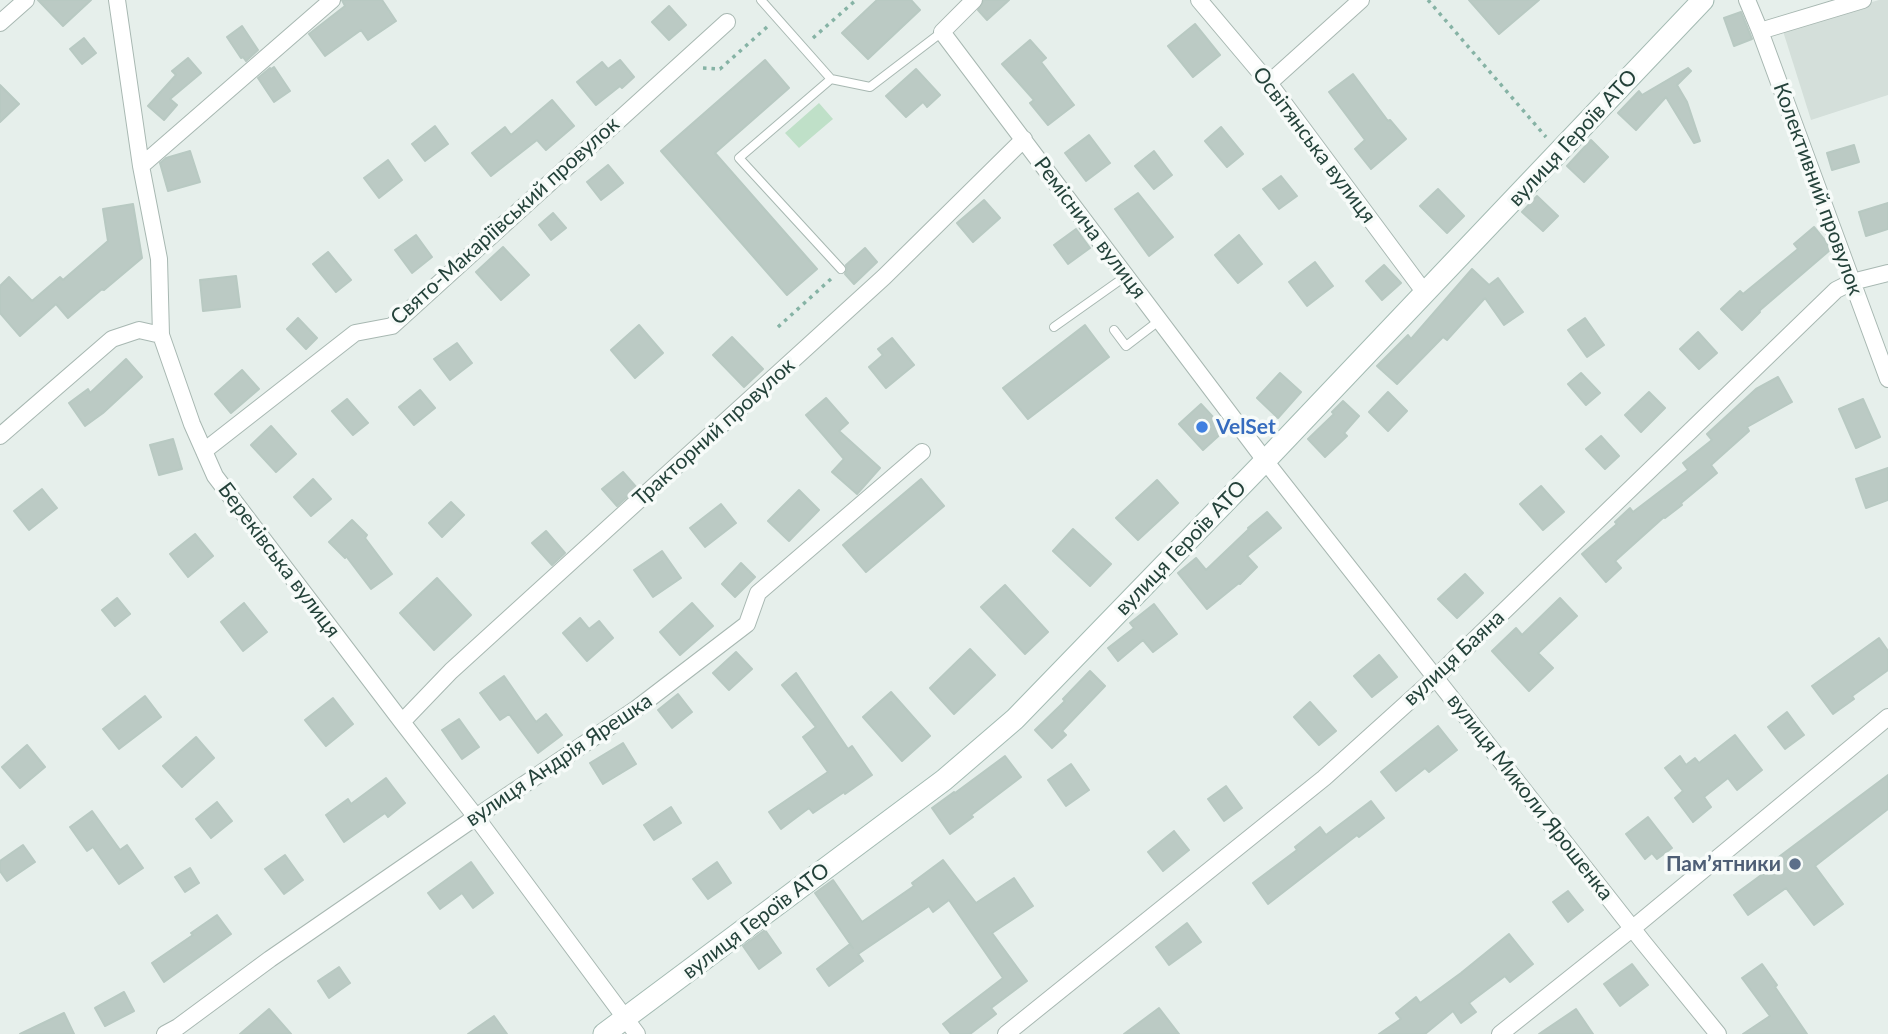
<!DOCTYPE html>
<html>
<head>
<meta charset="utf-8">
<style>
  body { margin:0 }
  canvas { display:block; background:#e6efeb }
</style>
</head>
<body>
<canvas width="1888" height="1034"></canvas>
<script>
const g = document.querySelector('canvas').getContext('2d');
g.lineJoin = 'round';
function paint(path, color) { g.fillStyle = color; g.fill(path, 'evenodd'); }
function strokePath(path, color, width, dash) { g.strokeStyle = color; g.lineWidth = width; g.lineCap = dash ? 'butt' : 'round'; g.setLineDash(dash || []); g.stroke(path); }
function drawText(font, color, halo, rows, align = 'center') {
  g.font = font + ' Lato,sans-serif'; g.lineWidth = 7; g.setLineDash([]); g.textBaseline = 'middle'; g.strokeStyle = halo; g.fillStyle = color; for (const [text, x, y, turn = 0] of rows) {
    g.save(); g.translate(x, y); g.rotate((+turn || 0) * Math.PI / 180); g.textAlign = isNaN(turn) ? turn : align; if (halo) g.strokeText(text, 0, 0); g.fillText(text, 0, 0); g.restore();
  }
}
paint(new Path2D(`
  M1879,0H1888V95L1811,120L1782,28Z`), '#d4dfda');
paint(new Path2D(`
  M819,103L833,119L799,148L785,133Z`), '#bfe0c8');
const building = new Path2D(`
  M38,0H91L63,26Z
  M342,0H382L396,21L368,40L361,30L325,56L309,34L345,6Z
  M877,0H911L920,10L868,59L842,33Z
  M984,0H1009L987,20L978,10Z
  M1469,0H1539L1499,34Z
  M669,6L686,25L669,40L652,22Z
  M1741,12L1752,39L1734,46L1724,18Z
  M1195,24L1220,55L1193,77L1168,46Z
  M242,26L258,50L246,61L243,57L241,58L227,37Z
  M84,38L96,53L82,64L70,49Z
  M1030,40L1046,58L1041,62L1074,105L1048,125L1030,103L1034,100L1002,64Z
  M188,58L201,73L170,99L177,105L164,120L148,106L176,75L172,71Z
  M620,60L634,77L622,88L620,86L596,105L577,82L602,62L608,69Z
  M765,60L789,88L715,153L817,269L787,295L661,151Z
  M274,67L290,91L274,102L258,78L270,68L271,69Z
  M1688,68L1691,71L1677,85L1687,102L1700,141L1694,143L1666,97L1636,130L1618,113L1639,91L1642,95Z
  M916,69L940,95L927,107L923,102L906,117L886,96Z
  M1353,74L1388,121L1390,120L1406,139L1371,169L1355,149L1365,140L1329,92Z
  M0,85L19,104L0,122Z
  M552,100L574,126L546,150L537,140L491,176L472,153L505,127L511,135Z
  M435,126L448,144L425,161L412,144Z
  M1221,127L1243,154L1227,167L1205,141Z
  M1089,135L1110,163L1086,181L1065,153Z
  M1591,140L1608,157L1584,182L1567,166Z
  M1854,145L1859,162L1832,170L1827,153Z
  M190,151L200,182L168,191L160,163L166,158Z
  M1154,151L1172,175L1154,189L1135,166Z
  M388,160L402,180L379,198L364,178Z
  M608,165L623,183L601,200L587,182Z
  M1281,176L1297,196L1279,209L1263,189Z
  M1438,189L1464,216L1447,233L1420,206Z
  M1138,193L1173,237L1149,256L1115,209Z
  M1537,196L1558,216L1543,231L1522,212Z
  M984,200L1000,218L973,242L957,223Z
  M1888,203V229L1866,236L1859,212Z
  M133,204L142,258L104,290L102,289L68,318L56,304L20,336L0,313V286L9,277L32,301L60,277L63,280L108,241L103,209Z
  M553,213L566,228L551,240L539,225Z
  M1814,227L1827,243L1830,250L1759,311L1760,312L1742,330L1721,309L1740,291L1743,294L1798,249L1794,244Z
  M1076,229L1090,248L1068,264L1054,245Z
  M416,235L432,257L412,273L395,250Z
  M1239,235L1262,264L1238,283L1215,255Z
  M503,247L529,275L501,300L476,272Z
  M865,248L877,262L854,284L845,274L847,270L846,265Z
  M328,252L351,280L336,292L313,264Z
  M1315,262L1333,286L1307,306L1289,282Z
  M1384,265L1401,283L1382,300L1366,281Z
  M1472,269L1489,285L1498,278L1523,312L1504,325L1485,298L1447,340L1443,337L1397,384L1377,366L1408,335L1411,339Z
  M236,276L240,307L203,311L200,280Z
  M298,318L317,338L306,349L287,329Z
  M1585,318L1604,345L1587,357L1568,330Z
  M639,325L663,353L635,378L611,350Z
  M1085,325L1109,357L1028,419L1003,388Z
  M1698,332L1717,353L1699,369L1680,349Z
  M732,337L763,369L744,387L713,355Z
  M892,338L914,365L886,388L869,367L883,355L878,349Z
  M457,343L472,363L450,380L434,359Z
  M126,359L142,377L103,413L85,426L69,403L88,389L90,393Z
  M242,370L259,389L231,413L215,394Z
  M1280,373L1301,392L1278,418L1257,398Z
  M1581,373L1600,393L1586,405L1568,384Z
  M1778,377L1792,402L1747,427L1749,431L1711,465L1717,473L1681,503L1682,505L1665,518L1664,517L1615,561L1621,568L1606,582L1582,554L1617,524L1615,522L1630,508L1633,512L1688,470L1683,463L1712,440L1707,434L1756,389Z
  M420,390L435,408L414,425L399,407Z
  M1388,392L1407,411L1388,431L1369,412Z
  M1649,392L1665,408L1641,432L1625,415Z
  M826,398L848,423L839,431L880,468L857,494L832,472L844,459L806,415Z
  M347,399L368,423L353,435L332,411Z
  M1863,399L1880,437L1856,448L1839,409Z
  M1343,401L1359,416L1344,433L1347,436L1325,457L1308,439L1334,414L1332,412Z
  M1201,404L1225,430L1203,450L1179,424Z
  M271,426L296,454L276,472L251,445Z
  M1601,436L1619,456L1605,469L1586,449Z
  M173,439L182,469L159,475L150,445Z
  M1888,468V500L1866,508L1856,479Z
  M623,472L637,488L617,506L602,489Z
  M313,479L331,499L311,516L294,497Z
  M921,479L944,506L866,572L843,545Z
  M1157,480L1178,503L1138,540L1116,518Z
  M1541,486L1564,512L1543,530L1520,504Z
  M42,489L57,508L29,530L14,511Z
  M799,490L819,510L789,541L768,521Z
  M451,502L464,515L442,537L429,523Z
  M721,504L736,523L705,547L690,528Z
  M1267,512L1281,528L1247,556L1257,567L1240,584L1239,583L1207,609L1178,573L1196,558L1206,570L1249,529L1248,528Z
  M352,520L367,535L365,538L392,574L371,589L346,556L345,558L329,542Z
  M1073,529L1111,564L1090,586L1053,551Z
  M546,531L565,553L552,565L532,543Z
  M195,534L213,556L188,577L170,554Z
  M662,551L681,578L653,597L634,570Z
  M741,563L755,577L735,597L722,584Z
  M1465,574L1483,593L1457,618L1438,599Z
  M437,578L471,615L434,650L400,613Z
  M1005,585L1048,632L1025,654L981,607Z
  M117,598L130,614L115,626L102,610Z
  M1560,598L1577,616L1538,653L1553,668L1529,691L1492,651L1516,628L1522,635Z
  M244,603L267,632L243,651L221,622Z
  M692,603L713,626L680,655L660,632Z
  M1154,604L1177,634L1153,652L1143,640L1118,661L1108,648L1134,628L1130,623Z
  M580,618L589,629L599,621L613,638L587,661L563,633Z
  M1879,638L1888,651V670L1852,696L1854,699L1833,714L1812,686Z
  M970,649L995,675L954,714L930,688Z
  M736,652L752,669L729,690L713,673Z
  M1379,655L1397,677L1372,697L1354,676Z
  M1090,671L1105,686L1062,731L1066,735L1052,748L1035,730L1065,701L1063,699Z
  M796,673L848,749L852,746L872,775L845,794L844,792L813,813L809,808L781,829L769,812L828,772L803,737L816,727L782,685Z
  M504,676L536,722L546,714L562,735L538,753L509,714L500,720L480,693Z
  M891,692L930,736L902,761L863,717Z
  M678,694L692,712L672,728L658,710Z
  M145,696L161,717L119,749L103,729Z
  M333,698L353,724L326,746L305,720Z
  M1310,702L1336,731L1319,745L1294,717Z
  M1787,712L1804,735L1785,749L1768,727Z
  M459,719L479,747L462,759L442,730Z
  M1438,726L1457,750L1429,772L1425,768L1396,791L1381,772Z
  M1735,735L1762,770L1737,790L1728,778L1704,797L1711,807L1693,822L1675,798L1683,791L1665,768L1680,756L1686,765L1695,758L1699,763Z
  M196,737L214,758L182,787L163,766Z
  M623,743L636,764L603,784L590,763Z
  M27,745L45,767L20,788L2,767Z
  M1005,756L1021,777L971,815L973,817L950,834L932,808L954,792L955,793Z
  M1071,764L1089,790L1066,806L1048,780Z
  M1888,775V809L1815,866L1843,904L1814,925L1786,888L1748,915L1734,895L1779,862L1776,859Z
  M386,778L405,803L388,817L385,813L344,842L326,815L348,799L351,804Z
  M1226,786L1242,808L1224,821L1208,799Z
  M1371,801L1384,818L1359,837L1357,835L1268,904L1253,883L1297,850L1295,847L1320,827L1326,835Z
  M217,802L232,821L211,838L196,819Z
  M671,807L681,823L654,840L644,825Z
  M92,811L120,850L127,845L143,868L119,884L93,847L87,851L70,827Z
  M1648,817L1672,848L1657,859L1652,853L1645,859L1626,834Z
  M1174,831L1189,850L1163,871L1148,852Z
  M23,845L35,862L7,881L0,871V861Z
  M285,855L303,880L284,894L265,869Z
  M943,860L976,903L1014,878L1033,906L992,933L1027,981L991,1008L996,1014L970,1034H951L943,1024L1003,978L949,900L933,912L929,906L858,954L863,961L829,986L817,969L850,944L853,948L815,893L833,880L862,922L914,886L912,883Z
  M471,862L493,893L473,908L462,893L440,909L428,893Z
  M717,862L731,883L708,899L693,879Z
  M190,868L199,883L185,892L175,877Z
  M1568,891L1583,910L1568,922L1553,902Z
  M217,915L231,934L164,982L152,963L193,935L191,933Z
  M1187,923L1201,942L1169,965L1156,947Z
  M765,930L781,953L759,969L743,946Z
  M1509,934L1533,964L1510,982L1505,976L1469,1003L1476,1012L1461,1023L1453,1011L1425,1034H1379L1401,1019L1396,1013L1416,997L1420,1003L1461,973Z
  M1632,964L1648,985L1620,1006L1604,984Z
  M1762,964L1777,985L1775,987L1807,1034H1743L1770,1016L1742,978Z
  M339,967L350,983L329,998L318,981Z
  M124,992L134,1011L105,1026L95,1008Z
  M1159,1008L1179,1034H1124Z
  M269,1009L291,1034H240Z
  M1576,1009L1593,1034H1539Z
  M64,1013L74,1034H20Z
  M494,1016L507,1034H468Z`);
paint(building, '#bbcac4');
strokePath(building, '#b8c9c2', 2);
const lane = new Path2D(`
  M761,0L831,79L870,87L942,32
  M831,79L739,158L841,269
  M1054,327L1126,276
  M1114,330L1126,346L1160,320`);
const street = new Path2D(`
  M117,0L141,166L159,259L161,335L192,424L215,476L402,722L476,817L637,1034
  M974,0L942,32L1270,467L1643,942L1718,1034
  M1199,0L1269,83L1425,293
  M1747,0L1760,31L1888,379
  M0,23L26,0
  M1760,31L1863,0
  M1269,83L1361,0
  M141,166L332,0
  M0,436L112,339L139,330L161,335
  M204,451L355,333L392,326L727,22
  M402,722L451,671L884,277L1024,139
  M165,1034L178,1027L270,959L476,817L636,709L747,624L758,593L922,452
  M1006,1034L1324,778L1436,677L1836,290L1852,282L1888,273
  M1500,1034L1633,928L1888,717`);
const secondary = new Path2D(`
  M604,1034L944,780L1015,719L1265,461L1703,0`);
strokePath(lane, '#a8b8b2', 10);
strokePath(street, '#a8b8b2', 18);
strokePath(secondary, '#a4bbb3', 23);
strokePath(new Path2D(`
  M1428,0L1546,137
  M813,38L856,0
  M703,68L720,69L767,27
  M778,327L832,278`), '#86b3a5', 3.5, [3.5, 5]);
strokePath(lane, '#fff', 8);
strokePath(street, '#fff', 16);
strokePath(secondary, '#fff', 21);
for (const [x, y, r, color] of [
  [1202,427,7,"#3f7fe0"],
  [1795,864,7,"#5c6f8a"]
]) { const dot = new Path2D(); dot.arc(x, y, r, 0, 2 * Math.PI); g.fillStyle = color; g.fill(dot); strokePath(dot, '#f7fbf9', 2.5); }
drawText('21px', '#24423a', '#f7fbf9', [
  ["вулиця Героїв АТО",1573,138,-47],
  ["Освітянська вулиця",1314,145,53],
  ["Колективний провулок",1818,189,70],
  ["Свято-Макаріївський провулок",505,221,-42],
  ["Реміснича вулиця",1090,228,53],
  ["Тракторний провулок",714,432,-42],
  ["вулиця Героїв АТО",1181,548,-46],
  ["Береківська вулиця",279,560,53],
  ["вулиця Баяна",1454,658,-43],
  ["вулиця Андрія Ярешка",559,760,-34],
  ["вулиця Миколи Ярошенка",1530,797,52],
  ["вулиця Героїв АТО",756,921,-37]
]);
drawText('bold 21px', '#366cbe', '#f7fbf9', [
  ["VelSet",1216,427]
], 'left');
drawText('bold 21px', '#4e5e75', '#f7fbf9', [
  ["Памʼятники",1781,864]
], 'right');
</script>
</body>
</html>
